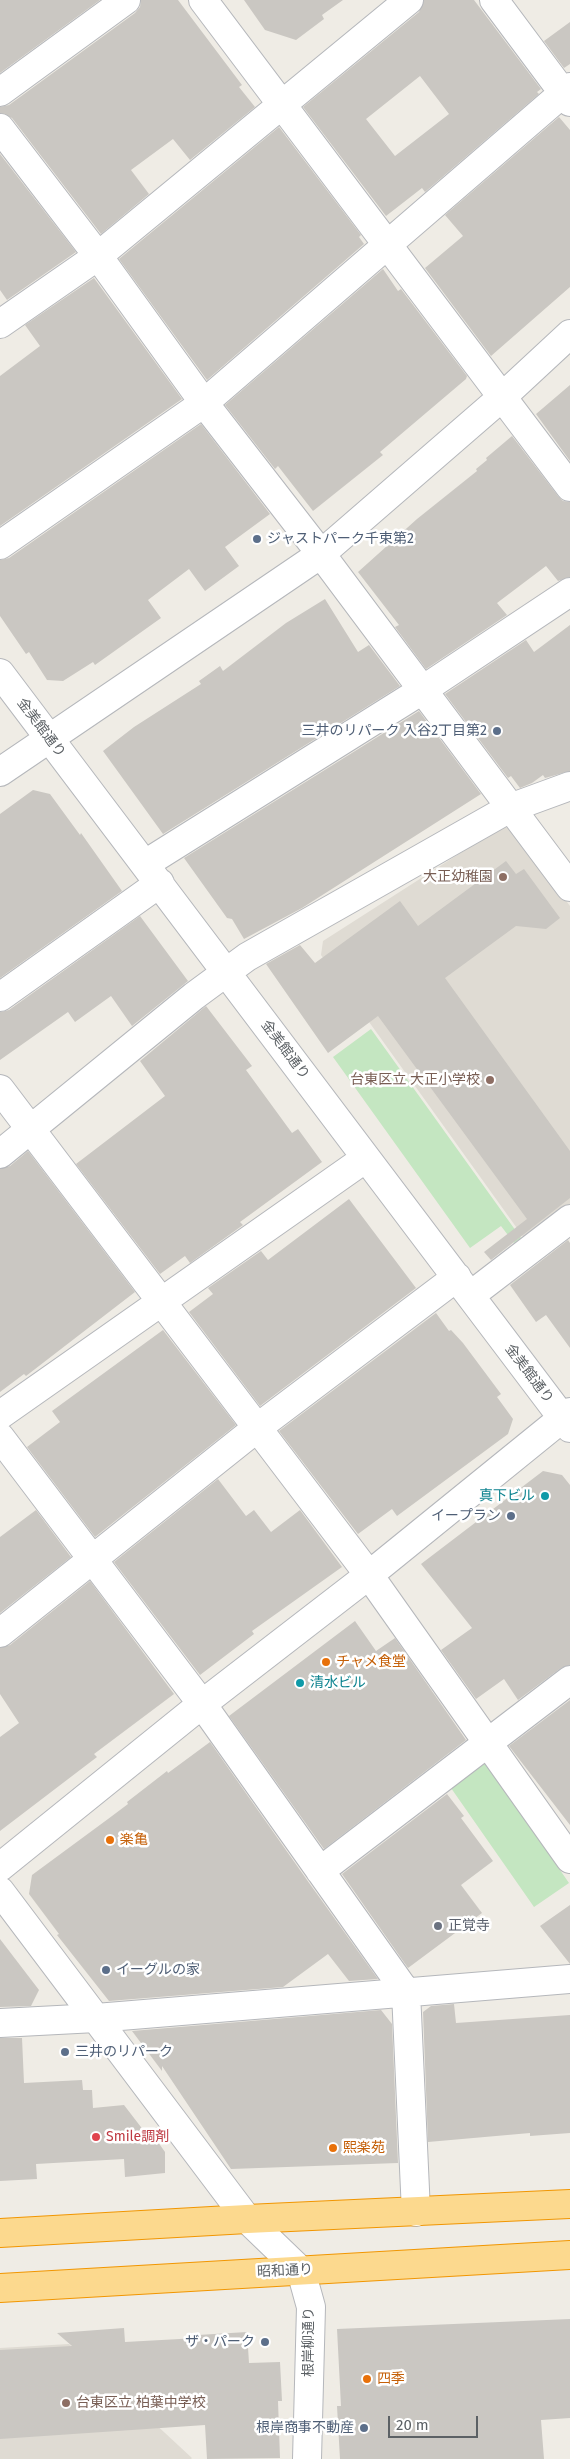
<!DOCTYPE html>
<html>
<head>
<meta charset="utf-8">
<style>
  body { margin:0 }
  #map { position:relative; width:570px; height:2459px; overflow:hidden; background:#efece5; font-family:"Fira Sans",sans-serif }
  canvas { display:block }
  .scale { position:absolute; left:388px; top:2416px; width:90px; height:22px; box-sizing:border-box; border:2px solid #5c6165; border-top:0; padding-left:6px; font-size:15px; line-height:18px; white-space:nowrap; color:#5c6165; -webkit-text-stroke:4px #fff; paint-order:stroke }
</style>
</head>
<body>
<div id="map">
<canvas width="570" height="2459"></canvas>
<div class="scale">20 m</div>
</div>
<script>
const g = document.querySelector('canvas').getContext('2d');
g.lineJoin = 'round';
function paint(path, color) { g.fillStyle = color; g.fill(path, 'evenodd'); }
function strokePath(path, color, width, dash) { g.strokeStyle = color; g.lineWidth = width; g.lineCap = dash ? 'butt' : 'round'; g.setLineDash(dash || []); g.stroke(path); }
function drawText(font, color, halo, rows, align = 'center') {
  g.font = font + ' "Fira Sans","Noto Sans JP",sans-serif'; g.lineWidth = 5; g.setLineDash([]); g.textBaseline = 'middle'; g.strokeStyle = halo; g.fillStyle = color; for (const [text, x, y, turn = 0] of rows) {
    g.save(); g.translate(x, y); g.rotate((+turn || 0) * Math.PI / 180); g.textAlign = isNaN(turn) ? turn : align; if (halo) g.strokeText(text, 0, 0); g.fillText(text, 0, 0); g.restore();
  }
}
paint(new Path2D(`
  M501,827L511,828L570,906V1205L524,1238L321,955L323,941Z
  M69,2344L192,2458L191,2459H0V2348Z`), '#dfdbd3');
paint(new Path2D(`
  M371,1029L521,1238L514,1243L501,1226L470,1248L333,1057Z
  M486,1763L569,1883L534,1907L451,1788Z`), '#c4e6c1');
paint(new Path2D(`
  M0,0H100L0,73Z
  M141,0H178L242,85L239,87L255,107L190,160L173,139L131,170L149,194L101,234L12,118L0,113V107L9,105L135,13L140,7Z
  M244,0H343L322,15L324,19L296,40L265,30Z
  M424,0H474L541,89L537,92L539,94L425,192L422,188L386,216L303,107L419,12ZM420,76L449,114L395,156L366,119Z
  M570,22V64L564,68L544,41Z
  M559,117L570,130V287L491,356L425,268L463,236L445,215Z
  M279,127L361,235L359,237L364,244L207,380L119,259Z
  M0,154L76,252L7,300L0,290Z
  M383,269L398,291L401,289L467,376L466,379L380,452L383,455L313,511L278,466L275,469L225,405Z
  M94,278L182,399L0,526V376L40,346L25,325Z
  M570,385V461L536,414Z
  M201,424L270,514L225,547L239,566L205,591L189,569L148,600L161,618L95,665L93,662L63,681L47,680L29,652L26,654L0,616V560L9,558Z
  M512,436L558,496L563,501L570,502V577L558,581L546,566L497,603L507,615L426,669L395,627L399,625L358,572L417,519L477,471L476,469L487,460L486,458Z
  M325,599L358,652L369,645L400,686L163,834L103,751L134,727L201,684L199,681L220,666L223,671L286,623Z
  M570,625V771L545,778L543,775L532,783L520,788L511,776L508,778L445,694L526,640L534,652Z
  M419,711L481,794L302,908L244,939L232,919L227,918L184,858Z
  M33,790L50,794L80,835L81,833L122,891L0,978V814Z
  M506,861L516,874L524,869L560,918L546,929L516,926L445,978L570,1151V1198L491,1260L484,1252L527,1219L378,1016L328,1053L266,964L300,945L315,963L400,901L418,926Z
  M140,916L188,981L132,1026L111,996L75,1022L68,1012L0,1060V1012L9,1010Z
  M206,1006L252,1066L246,1070L292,1133L298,1129L322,1162L240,1222L243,1225L190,1263L185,1256L160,1274L76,1164L165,1096L140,1061Z
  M28,1151L135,1292L26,1376L24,1374L0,1392V1169L10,1166Z
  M349,1199L416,1288L260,1406L189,1312L213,1294L208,1288L261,1251L268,1260Z
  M568,1240L570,1243V1348L546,1315L536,1322L510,1285Z
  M436,1313L449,1331L451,1330L463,1343L501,1394L497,1397L513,1419L508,1434L397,1516L392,1509L358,1534L279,1431Z
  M163,1330L236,1425L95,1537L27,1447L60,1422L52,1411Z
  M543,1471L562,1475L570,1485V1665L561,1668L518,1700L504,1679L476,1699L441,1650L472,1628L421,1564Z
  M218,1479L246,1516L254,1510L271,1532L300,1510L342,1567L252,1631L254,1634L200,1675L114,1562Z
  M36,1510L71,1557L0,1613V1537Z
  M90,1581L174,1694L94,1754L97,1757L0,1831V1737L19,1723L0,1694V1648L10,1645Z
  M355,1621L376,1651L395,1638L466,1740L324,1849L229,1716Z
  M570,1700V1825L509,1746Z
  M210,1742L307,1880L378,1979L349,1981L328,1954L283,1987L109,2001L57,1935L59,1934L29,1894L32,1875L108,1819L128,1804L127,1802L167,1771L168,1773Z
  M447,1794L464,1816L461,1818L493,1861L461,1885L482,1913L408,1968L342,1874Z
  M570,1905V1964L540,1926Z
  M0,1939L39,1990L31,2006L0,2007Z
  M454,2004L456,2023L570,2015V2133L530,2136V2133L428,2142L423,2012L431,2006Z
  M381,2010L392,2024L398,2163L231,2169L162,2066V2071L132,2031Z
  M0,2038H22L24,2083L82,2080L83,2090H92L93,2108L124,2105L144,2131L148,2128L165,2152V2173L125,2177L124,2159L36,2164L37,2179L0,2181Z
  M570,2319V2418L541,2420L544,2459H340L337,2406H341L337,2329Z
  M124,2328L125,2342L198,2338V2335L247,2332L249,2363L280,2362L282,2401H278L280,2458L207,2459L205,2425L0,2439V2350L72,2346L57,2333Z`), '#cac7c2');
const minor = new Path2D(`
  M203,0L570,487
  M494,0L570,102
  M0,92L126,0
  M0,128L98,256L204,403L321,554L570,887
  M0,324L98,256L409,0
  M0,545L204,403L570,87
  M0,673L570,1428
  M0,772L321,554L501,398L570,334
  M145,864L424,689L570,592
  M0,997L160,883
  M0,1089L369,1575L570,1859
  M0,1154L194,996L247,957L510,808L570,786
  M471,1295L570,1219
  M0,1415L366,1158
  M0,1437L202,1704L406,1992L416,2212
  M0,1633L257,1428L457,1277
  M0,1867L202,1704L369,1575L570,1412
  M320,1871L570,1680
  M0,1891L247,2219L301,2271L311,2307L307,2459
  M0,2023L96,2018L570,1979`);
const highway = new Path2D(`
  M0,2233L247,2219L570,2204
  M0,2288L570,2255`);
strokePath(minor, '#b5b7bb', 30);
strokePath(highway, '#f19602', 30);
strokePath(minor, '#fff', 28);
strokePath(highway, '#fcd98e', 28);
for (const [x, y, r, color] of [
  [257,539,5,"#5c6f8a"],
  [497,731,5,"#5c6f8a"],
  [503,877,5,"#8d6e63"],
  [490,1080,5,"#8d6e63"],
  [545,1496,5,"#0f9aa8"],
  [511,1516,5,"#5c6f8a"],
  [326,1662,5,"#e8710a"],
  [300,1683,5,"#0f9aa8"],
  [110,1840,5,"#e8710a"],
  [438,1926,5,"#6b7280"],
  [106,1970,5,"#5c6f8a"],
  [65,2052,5,"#5c6f8a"],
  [96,2137,5,"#e0444e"],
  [333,2148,5,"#e8710a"],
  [265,2342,5,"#5c6f8a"],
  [367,2379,5,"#e8710a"],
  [66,2403,5,"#8d6e63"],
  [364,2428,5,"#5c6f8a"]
]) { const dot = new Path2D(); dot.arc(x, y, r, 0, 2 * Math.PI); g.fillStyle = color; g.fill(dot); strokePath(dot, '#fff', 2); }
drawText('14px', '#4e5e75', '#fff', [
  ["ジャストパーク千束第2",267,539,"left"],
  ["三井のリパーク 入谷2丁目第2",487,731],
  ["イープラン",501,1516],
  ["イーグルの家",116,1970,"left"],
  ["三井のリパーク",75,2052,"left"],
  ["ザ・パーク",255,2342],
  ["根岸商事不動産",354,2428]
], 'right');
drawText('14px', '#5c6165', '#fff', [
  ["金美館通り",41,728,53],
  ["金美館通り",285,1050,53],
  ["金美館通り",529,1374,53],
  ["昭和通り",285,2271,-3],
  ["根岸柳通り",309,2342,-90]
]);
drawText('14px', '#785e54', '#fff', [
  ["大正幼稚園",493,877],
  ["台東区立 大正小学校",480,1080],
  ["台東区立 柏葉中学校",76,2403,"left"]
], 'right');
drawText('14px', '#0d838f', '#fff', [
  ["真下ビル",535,1496],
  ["清水ビル",310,1683,"left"]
], 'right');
drawText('14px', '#c56008', '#fff', [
  ["チャメ食堂",336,1662],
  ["楽亀",120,1840],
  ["熙楽苑",343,2148],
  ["四季",377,2379]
], 'left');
drawText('14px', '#5b616d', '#fff', [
  ["正覚寺",448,1926]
], 'left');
drawText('14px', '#be3a42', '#fff', [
  ["Smile調剤",106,2137]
], 'left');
</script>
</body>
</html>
